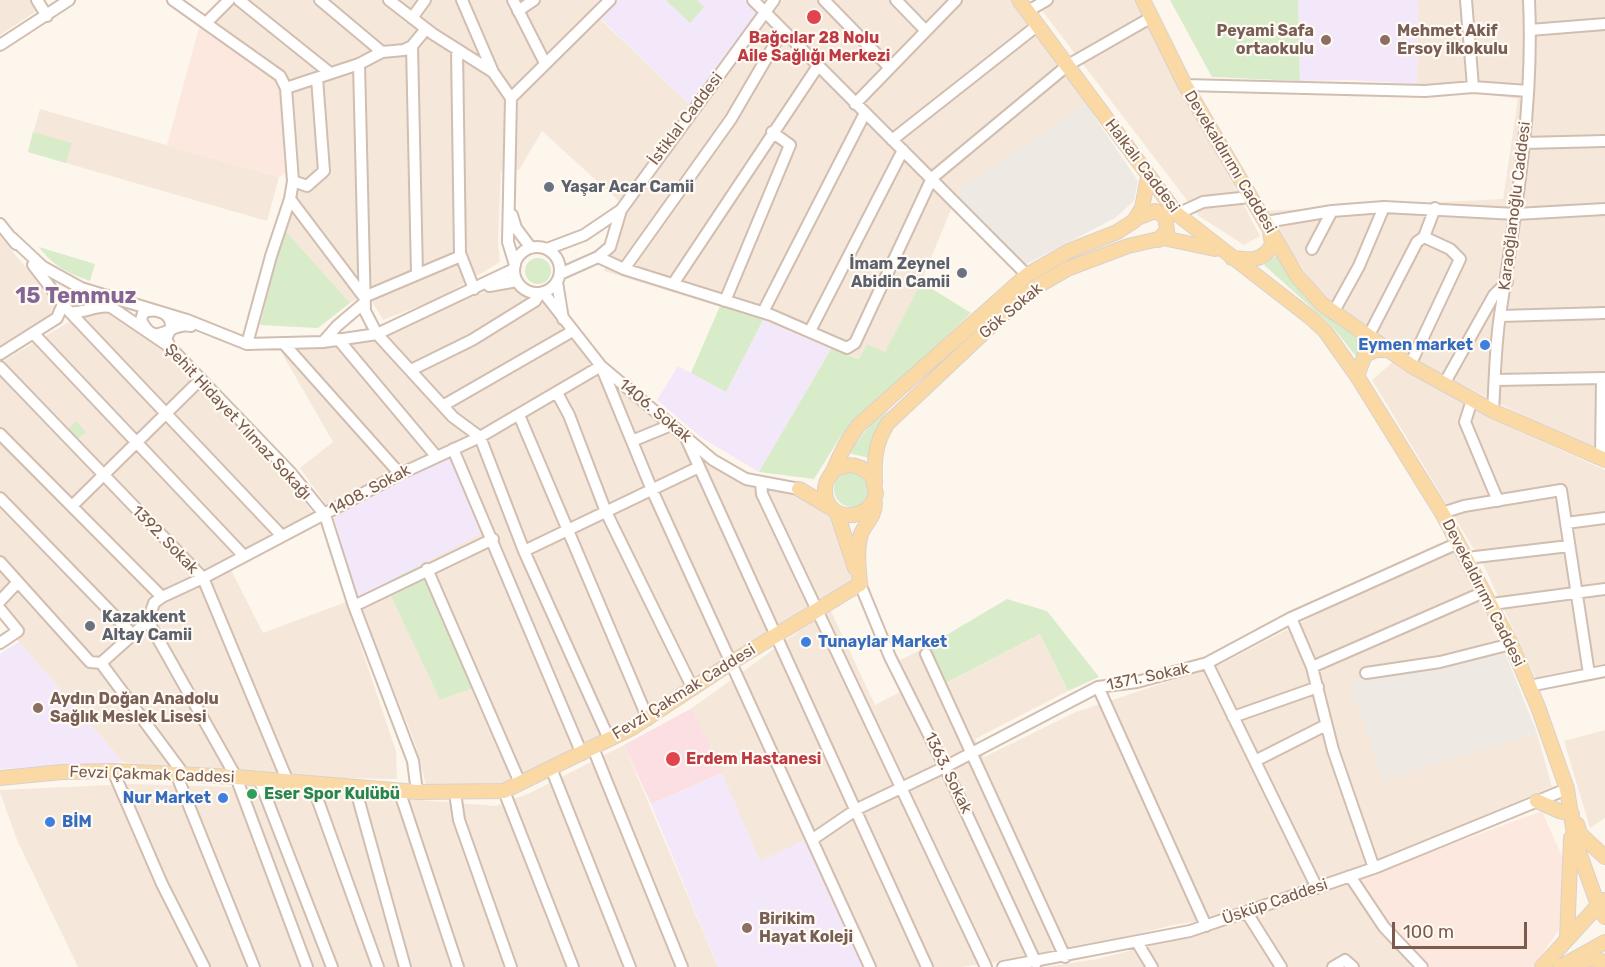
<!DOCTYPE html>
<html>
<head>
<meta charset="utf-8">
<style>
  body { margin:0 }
  #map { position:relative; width:1605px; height:967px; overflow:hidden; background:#fdf6ec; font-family:Rubik,sans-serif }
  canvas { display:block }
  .scale { position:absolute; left:1392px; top:922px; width:135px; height:27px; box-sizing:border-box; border:3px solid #7a5c4d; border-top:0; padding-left:8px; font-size:18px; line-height:21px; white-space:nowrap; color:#7a5c4d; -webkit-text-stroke:4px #fffaf3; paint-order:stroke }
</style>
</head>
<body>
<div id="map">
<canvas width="1605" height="967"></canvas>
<div class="scale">100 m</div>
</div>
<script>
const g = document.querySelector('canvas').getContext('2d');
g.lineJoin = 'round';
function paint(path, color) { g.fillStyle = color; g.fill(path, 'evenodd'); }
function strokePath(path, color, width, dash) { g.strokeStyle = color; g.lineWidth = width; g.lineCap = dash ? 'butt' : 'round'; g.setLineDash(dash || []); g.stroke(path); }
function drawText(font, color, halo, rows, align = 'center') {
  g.font = font + ' Rubik,sans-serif'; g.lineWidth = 4.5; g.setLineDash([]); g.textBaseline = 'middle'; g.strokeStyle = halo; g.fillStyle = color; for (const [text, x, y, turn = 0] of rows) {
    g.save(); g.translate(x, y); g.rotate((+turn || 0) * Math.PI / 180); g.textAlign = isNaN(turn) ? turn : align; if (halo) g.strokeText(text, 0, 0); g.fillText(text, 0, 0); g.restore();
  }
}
paint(new Path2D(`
  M0,0H43L46,5L0,35Z
  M219,0H617L598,17L689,104L620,202L542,131L519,170L501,171L498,241L500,262L438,299L383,320L367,293L350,303L284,229L296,191L285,173L276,84L200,24Z
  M782,0H1013L1086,104L960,188L921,282L885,352L860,359L763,320L604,271L624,213L706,98Z
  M1034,0H1138L1260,236L1244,245L1199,216Z
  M1418,0H1605V452L1562,435L1413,360L1328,306L1264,211L1503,199L1518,99L1417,84Z
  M40,109L279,177L267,221L28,152Z
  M0,236L60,309L0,348Z
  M515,286L542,301L600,373L683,441L745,484L795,495L830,517L855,581L653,709L583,747L574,748L509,791L426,785L415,743L357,598L333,514L300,468L333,442L280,350L375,340L477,294ZM421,565L473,688L440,700L386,583Z
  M105,309L123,319L167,352L288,477L319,523L231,570L263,633L346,602L396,751L397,779L318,778L161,769L123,762L19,642L8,619L0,611V363L86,312Z
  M1394,361L1521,432L1605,470V675L1540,688L1484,566L1372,380Z
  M1453,550L1505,653L1350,681L1383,779L1537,733L1552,787L1329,880L1214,919L1173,925L1070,951L961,967H862L804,841L760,862L692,708L830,609L875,705L900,692L888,666L928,646L947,683L1040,634L1068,691L975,739L984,757L1076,712L1221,664L1319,613Z
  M1605,730V818L1590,828L1564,741Z
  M624,745L718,967H78L17,840L0,792V790L133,784L272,788L495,806L530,793Z
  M1349,882L1418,967H1046L1097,959L1204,932Z`), '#f5e8da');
paint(new Path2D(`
  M200,24L276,84L285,173L279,177L167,145Z
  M1542,811L1564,861L1559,930L1533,967H1418L1349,882Z`), '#fde8e0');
paint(new Path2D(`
  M1086,104L1138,181L1134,201L1115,218L1015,270L953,205L960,188Z
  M1505,653L1537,733L1383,780L1349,681Z`), '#efe9e4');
paint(new Path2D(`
  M616,0H744L757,13L689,104L598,16Z
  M1298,0H1418L1417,84L1351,80L1300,81Z
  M763,320L831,349L759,472L702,438L657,400L678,366L726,392Z
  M450,454L484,532L357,598L333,514Z
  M19,642L123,762L0,769V654Z
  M722,773L760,861L804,840L862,967H718L651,804Z`), '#f3e8fa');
paint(new Path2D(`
  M692,708L722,773L651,804L624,745Z`), '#fbdfe3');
paint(new Path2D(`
  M666,0H697L704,7L690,23Z
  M1170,0H1298L1300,81L1212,77Z
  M33,132L72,143L66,163L28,152Z
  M284,229L350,303L318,328L260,325Z
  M39,247L95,264L90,281C68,273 53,266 39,247Z
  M1277,255C1303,300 1326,317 1371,343L1358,359L1332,326L1264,265Z
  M525 271a13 13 0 1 1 26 0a13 13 0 1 1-26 0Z
  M921,282L971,313L839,439L814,479L759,472L831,349L859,359L867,344L885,352Z
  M67 299a8 8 0 1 1 16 0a8 8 0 1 1-16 0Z
  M720,306L763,320L726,392L691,373Z
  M889,409L875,431L869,458L848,453L872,423Z
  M76,421L86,432L77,440L68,430Z
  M834 489a18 18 0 1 1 36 0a18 18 0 1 1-36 0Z
  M421,565L473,688L440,700L385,583Z
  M1007,599L1047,611L1099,677L1068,691L1040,634L946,683L928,646Z`), '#d8ecc9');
const minor = new Path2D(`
  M37,0L47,16
  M173,0L280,76L286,88L293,181L290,199L271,256L247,344
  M239,0L330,73
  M320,0L382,52
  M389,0L433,34L493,72
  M462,0L493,72L511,98L508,242L515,265
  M513,0L545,63
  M753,0L1027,275
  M824,0L890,68
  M896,0L926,31
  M1466,0L1473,87
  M518,11L534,0
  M1028,11L1047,0
  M412,18L425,0
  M206,23L229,0
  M1530,30L1605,24
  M0,45L69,0
  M412,46L417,274
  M457,49L460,253L474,289
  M359,64L365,311L377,334L453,417L480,437L524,551L609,739
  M1185,85L1425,91L1473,87L1528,91
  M286,88L359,64L382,52L404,50L412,46L426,29
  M511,98L610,0
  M855,104L956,0
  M892,140L1038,25
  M1523,143L1605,141
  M293,181L307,186L324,171L317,78
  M290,199L364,297L461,256
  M1177,214L1203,202L1250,197
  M512,215L516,228L531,248
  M1266,222L1332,211L1384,207L1516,214L1605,209
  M0,224L16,244
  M1424,237L1435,208
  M12,238L43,267L81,288L187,320L247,344L323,342L377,334L514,269
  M514 270a23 23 0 1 1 46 0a23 23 0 1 1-46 0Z
  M547,249L584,235L621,210
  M1312,249L1332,211
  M598,257L624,269L771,315L847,348L855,343L932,178L1068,65L1152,17
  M33,265L67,309L282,536
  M624,269L731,119L783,30
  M560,274L598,257L610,247L621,210L774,0
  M557,282L563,319
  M673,284L818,66
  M489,286L517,281
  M543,292L601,366L713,460L746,479L799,489
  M725,301L790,145L772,132
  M70,312C84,314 96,304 111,307L170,347L290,472L325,515L354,606L413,761L417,792
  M763,312L865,113
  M1333,313L1359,266L1384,207
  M1500,316L1605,313
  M810,331L903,150
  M34,334L244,556
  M1369,335L1417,242L1424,237L1450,249L1460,259L1410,365
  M338,339L436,456
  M323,342L337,326L364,303
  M285,345L400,474
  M170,347L166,338C168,334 172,329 171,325C170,311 153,308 143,313L141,320C156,351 169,321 191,326
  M0,354L57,318L63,304
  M0,367L203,578L288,782
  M411,370L472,340L535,301L540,293
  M1495,380L1605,378
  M1444,384L1494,295L1507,282
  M557,393L569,415L606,512L693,689
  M1472,400L1465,422L1498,501
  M444,405L571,332
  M1493,411C1495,380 1495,347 1500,315C1516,211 1534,106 1529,0
  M519,415L648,719
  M0,434L162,597
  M686,438L927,967
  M632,441L671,425
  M453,449L582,754
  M1601,458L1602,378
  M761,483L762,494L986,967
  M0,498L132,634
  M72,506L201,379
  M1442,513L1464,506L1561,490L1589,674
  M1566,523L1605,518
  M524,551L699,467
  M1467,558L1569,546
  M0,562L90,662L101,663L185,776
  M427,569L520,783
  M860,584L890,657L945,767L1036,963
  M0,601L18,582
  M1492,604L1605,589
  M354,606L493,539
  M0,609L18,631L0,643
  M1291,618L1312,667L1333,750L1374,868
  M148,621L154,603L162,597L203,578L400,474L480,437L601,366L652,490L870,967
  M926,654L1065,957
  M101,663L148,621L236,777L307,967
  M1207,663L1317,888
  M1312,667L1484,592
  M1366,673L1440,662L1511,644
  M1529,686L1605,671
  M1098,687L1206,926
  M1233,717L1318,687
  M593,748L682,967
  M1255,761L1326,725
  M551,768L630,967
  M113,771L162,884L204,967
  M177,776L254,967
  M259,779L332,967
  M312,784L378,967
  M355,787L405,967
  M399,790L458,967
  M504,791L573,967
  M455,793L459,820L511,967
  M813,839L857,809L945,767L1098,687L1137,682L1207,663L1291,618L1458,543
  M1350,876L1384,927L1422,967
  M1247,913L1281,967
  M1137,942L1152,967
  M1003,967L1190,931L1374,868L1567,789
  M1333,967L1345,960L1353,967`);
const major = new Path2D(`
  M1019,0L1177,214L1311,318L1325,331L1357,376L1442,513L1511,644L1538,707L1567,789L1575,841L1598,905L1605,917
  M1143,0L1185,85L1297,276L1322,304L1410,365L1493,411L1605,460
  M1137,218L1155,211L1165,216L1167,231L1158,240
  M1232,258C1248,260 1265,262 1272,244L1270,231
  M1357,376L1365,355L1376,350H1391
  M834,470C848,462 860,464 872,476L876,494C868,524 824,522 825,489C825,480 831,476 834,469C841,452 847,440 859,425L1027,275L1069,251L1117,232L1134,221L1142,208L1148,177
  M875,483C874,459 875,443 888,423L1008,310L1036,287L1067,269L1128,246L1163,238L1215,249
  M799,489L831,508
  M837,513L855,568
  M860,584C859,568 856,550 861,534C866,522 875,517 875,503
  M0,778L62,772L113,771L236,777L417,792L504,791L632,728L732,662L860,584
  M1537,801L1559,811L1572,814
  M1577,824L1580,834L1605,857
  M1567,938L1571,838
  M1574,963L1591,959L1605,962
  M1542,967L1603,900
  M1560,967L1605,942`);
strokePath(minor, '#d1beb0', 14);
strokePath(major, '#dad1cd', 16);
strokePath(minor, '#fff', 10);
strokePath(major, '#fbd9a5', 14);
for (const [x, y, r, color] of [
  [814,17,8,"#e0444e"],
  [1326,40,6,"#8d6e63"],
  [1385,40,6,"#8d6e63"],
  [549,187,6,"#6b7280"],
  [962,273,6,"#6b7280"],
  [1485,345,6,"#3f7fe0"],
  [90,626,6,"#6b7280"],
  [806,642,6,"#3f7fe0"],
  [38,708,6,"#8d6e63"],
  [673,759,8,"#e0444e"],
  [252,794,6,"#2e9e5b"],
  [223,798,6,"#3f7fe0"],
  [50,822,6,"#3f7fe0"],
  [747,928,6,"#8d6e63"]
]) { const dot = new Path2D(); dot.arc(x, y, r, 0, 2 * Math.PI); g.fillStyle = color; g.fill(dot); strokePath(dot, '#fffaf3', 2); }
drawText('bold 16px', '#785e54', '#fffaf3', [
  ["Peyami Safa",1314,31,"right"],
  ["ortaokulu",1314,49,"right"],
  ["Mehmet Akif",1397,31],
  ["Ersoy ilkokulu",1397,49],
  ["Aydın Doğan Anadolu",50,699],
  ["Sağlık Meslek Lisesi",50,717],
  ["Birikim",759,919],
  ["Hayat Koleji",759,937]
], 'left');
drawText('bold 16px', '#be3a42', '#fffaf3', [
  ["Bağcılar 28 Nolu",814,38],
  ["Aile Sağlığı Merkezi",814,56],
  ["Erdem Hastanesi",686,759,"left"]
]);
drawText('16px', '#7a5c4d', '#fffaf3', [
  ["İstiklal Caddesi",686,119,-53],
  ["Devekaldırımı Caddesi",1230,162,59],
  ["Halkalı Caddesi",1142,166,53],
  ["Karaoğlanoğlu Caddesi",1515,206,-83],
  ["Gök Sokak",1011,311,-40],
  ["1406. Sokak",655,411,40],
  ["Şehit Hidayet Yılmaz Sokağı",238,422,47],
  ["1408. Sokak",370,490,-28],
  ["1392. Sokak",165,540,46],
  ["Devekaldırımı Caddesi",1483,593,63],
  ["1371. Sokak",1148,677,-12],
  ["Fevzi Çakmak Caddesi",684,692,-32],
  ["1363. Sokak",948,773,64],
  ["Fevzi Çakmak Caddesi",152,775,2],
  ["Üsküp Caddesi",1275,902,-19]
]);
drawText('bold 16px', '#5b616d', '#fffaf3', [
  ["Yaşar Acar Camii",561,187],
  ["İmam Zeynel",950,264,"right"],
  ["Abidin Camii",950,282,"right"],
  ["Kazakkent",102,617],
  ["Altay Camii",102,635]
], 'left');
drawText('bold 16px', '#366cbe', '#fffaf3', [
  ["Eymen market",1473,345],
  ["Tunaylar Market",818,642,"left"],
  ["Nur Market",211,798],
  ["BİM",62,822,"left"]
], 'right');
drawText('bold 16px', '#27864d', '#fffaf3', [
  ["Eser Spor Kulübü",264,794]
], 'left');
drawText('bold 22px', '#846695', '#fffaf3', [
  ["15 Temmuz",76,297]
]);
</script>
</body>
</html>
